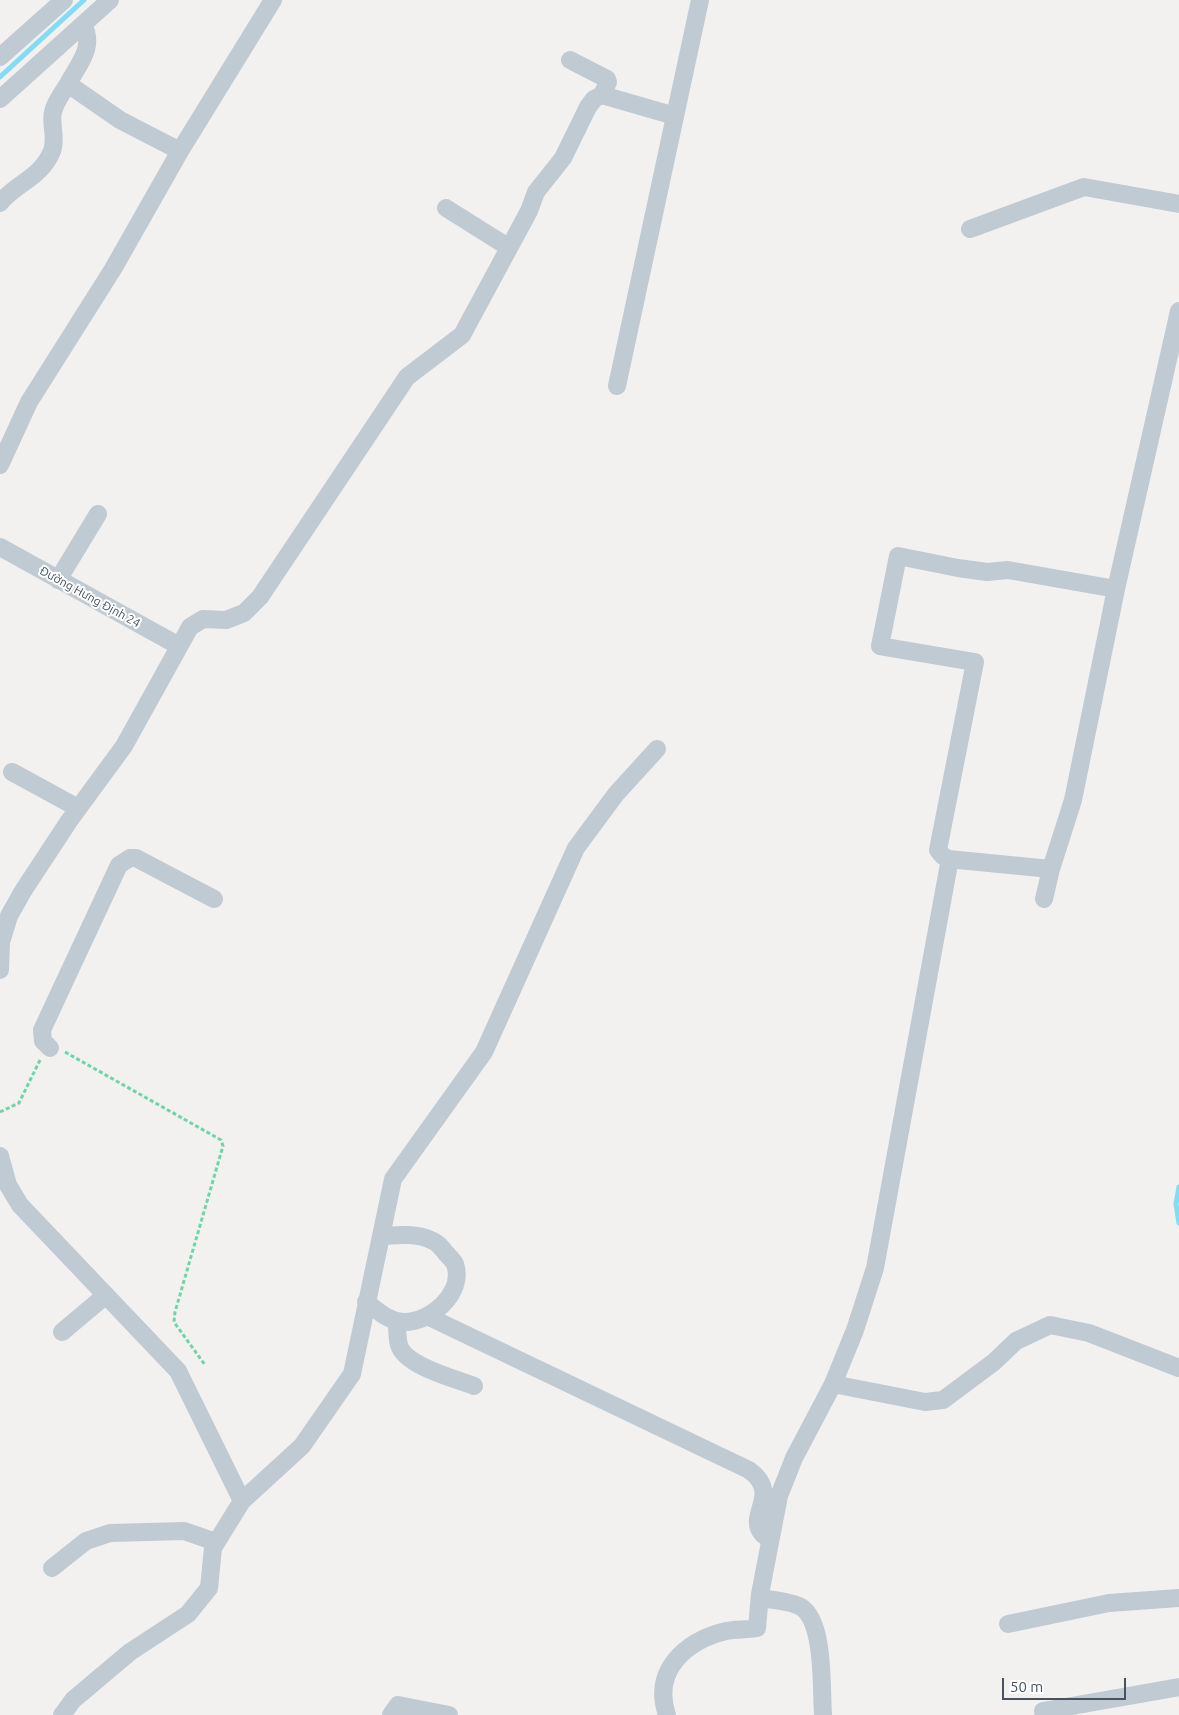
<!DOCTYPE html>
<html>
<head>
<meta charset="utf-8">
<style>
  body { margin:0 }
  #map { position:relative; width:1179px; height:1715px; overflow:hidden; background:#f3f0f0; font-family:Ubuntu,sans-serif }
  canvas { display:block }
  .scale { position:absolute; left:1002px; top:1678px; width:124px; height:22px; box-sizing:border-box; border:2px solid #455360; border-top:0; padding-left:6px; font-size:15px; line-height:18px; white-space:nowrap; color:#455360; -webkit-text-stroke:4px #fff; paint-order:stroke }
</style>
</head>
<body>
<div id="map">
<canvas width="1179" height="1715"></canvas>
<div class="scale">50 m</div>
</div>
<script>
const g = document.querySelector('canvas').getContext('2d');
g.lineJoin = 'round';
function strokePath(path, color, width, dash) { g.strokeStyle = color; g.lineWidth = width; g.lineCap = dash ? 'butt' : 'round'; g.setLineDash(dash || []); g.stroke(path); }
function drawText(font, color, halo, rows, align = 'center') {
  g.font = font + ' Ubuntu,sans-serif'; g.lineWidth = 4; g.setLineDash([]); g.textBaseline = 'middle'; g.strokeStyle = halo; g.fillStyle = color; for (const [text, x, y, turn = 0] of rows) {
    g.save(); g.translate(x, y); g.rotate((+turn || 0) * Math.PI / 180); g.textAlign = isNaN(turn) ? turn : align; if (halo) g.strokeText(text, 0, 0); g.fillText(text, 0, 0); g.restore();
  }
}
strokePath(new Path2D(`
  M0,77L84,0
  M1179,1187L1176,1204L1179,1223`), '#82dcf6', 5);
strokePath(new Path2D(`
  M65,1052L221,1140L223,1146L175,1312L174,1322L205,1365
  M0,1112L19,1103L40,1060`), '#6ed6a5', 3, [4, 2.5]);
strokePath(new Path2D(`
  M0,57L64,0
  M68,84C79,63 95,48 83,24
  M602,95L675,116
  M0,99L110,0
  M0,203C16,183 41,178 52,151C57,137 50,124 53,112C55,102 63,92 68,84L120,120L180,151
  M446,208L508,247
  M970,229L1084,187L1179,204
  M617,386L700,0
  M0,465L29,402L113,269L180,151L273,0
  M0,547L179,646
  M58,580L98,514
  M12,772L78,808
  M948,859L1051,869
  M1044,899L1051,869L1073,800L1116,589L1179,311
  M0,970L1,942L9,916L23,891L69,821L124,746L190,627L203,619L226,620L244,613L260,597L407,377L462,335L529,211L536,192L563,158L588,107L594,99L602,95L608,82L607,79L570,60
  M50,1048L43,1041L42,1030L119,865L130,858H136L214,899
  M0,1156L8,1185L20,1205L178,1371L242,1501
  M366,1302C378,1311 388,1321 403,1322C430,1323 465,1293 455,1264C453,1260 448,1256 445,1252C441,1247 437,1242 431,1240C415,1233 398,1235 381,1236
  M427,1316L749,1470C781,1493 748,1514 761,1532C762,1535 768,1538 770,1540
  M397,1321C397,1328 397,1337 399,1345C405,1366 456,1379 474,1386
  M62,1332L106,1295
  M833,1384L855,1330L875,1268L949,864L948,859L943,856L938,850L975,662L880,646L898,556L958,568L987,572L1008,570L1116,589
  M52,1568L86,1541L110,1533L184,1531L216,1542
  M760,1598C772,1600 791,1601 801,1607C825,1622 821,1689 823,1715
  M1008,1624L1109,1603L1179,1598
  M1043,1711L1179,1687
  M62,1715L73,1700L130,1652L188,1614L209,1588L213,1548L242,1501L302,1446L352,1374L393,1179L484,1052L576,848L616,794L657,749
  M391,1715L398,1705L449,1715
  M667,1715C652,1671 685,1641 726,1631C736,1629 747,1630 757,1628L760,1594L779,1496L794,1458L833,1384L925,1402L943,1400L994,1362L1016,1341L1050,1325L1089,1333L1179,1368`), '#bfcad3', 18);
drawText('12px', '#455360', '#fff', [
  ["Đường Hưng Định 24",90,597,29]
]);
</script>
</body>
</html>
